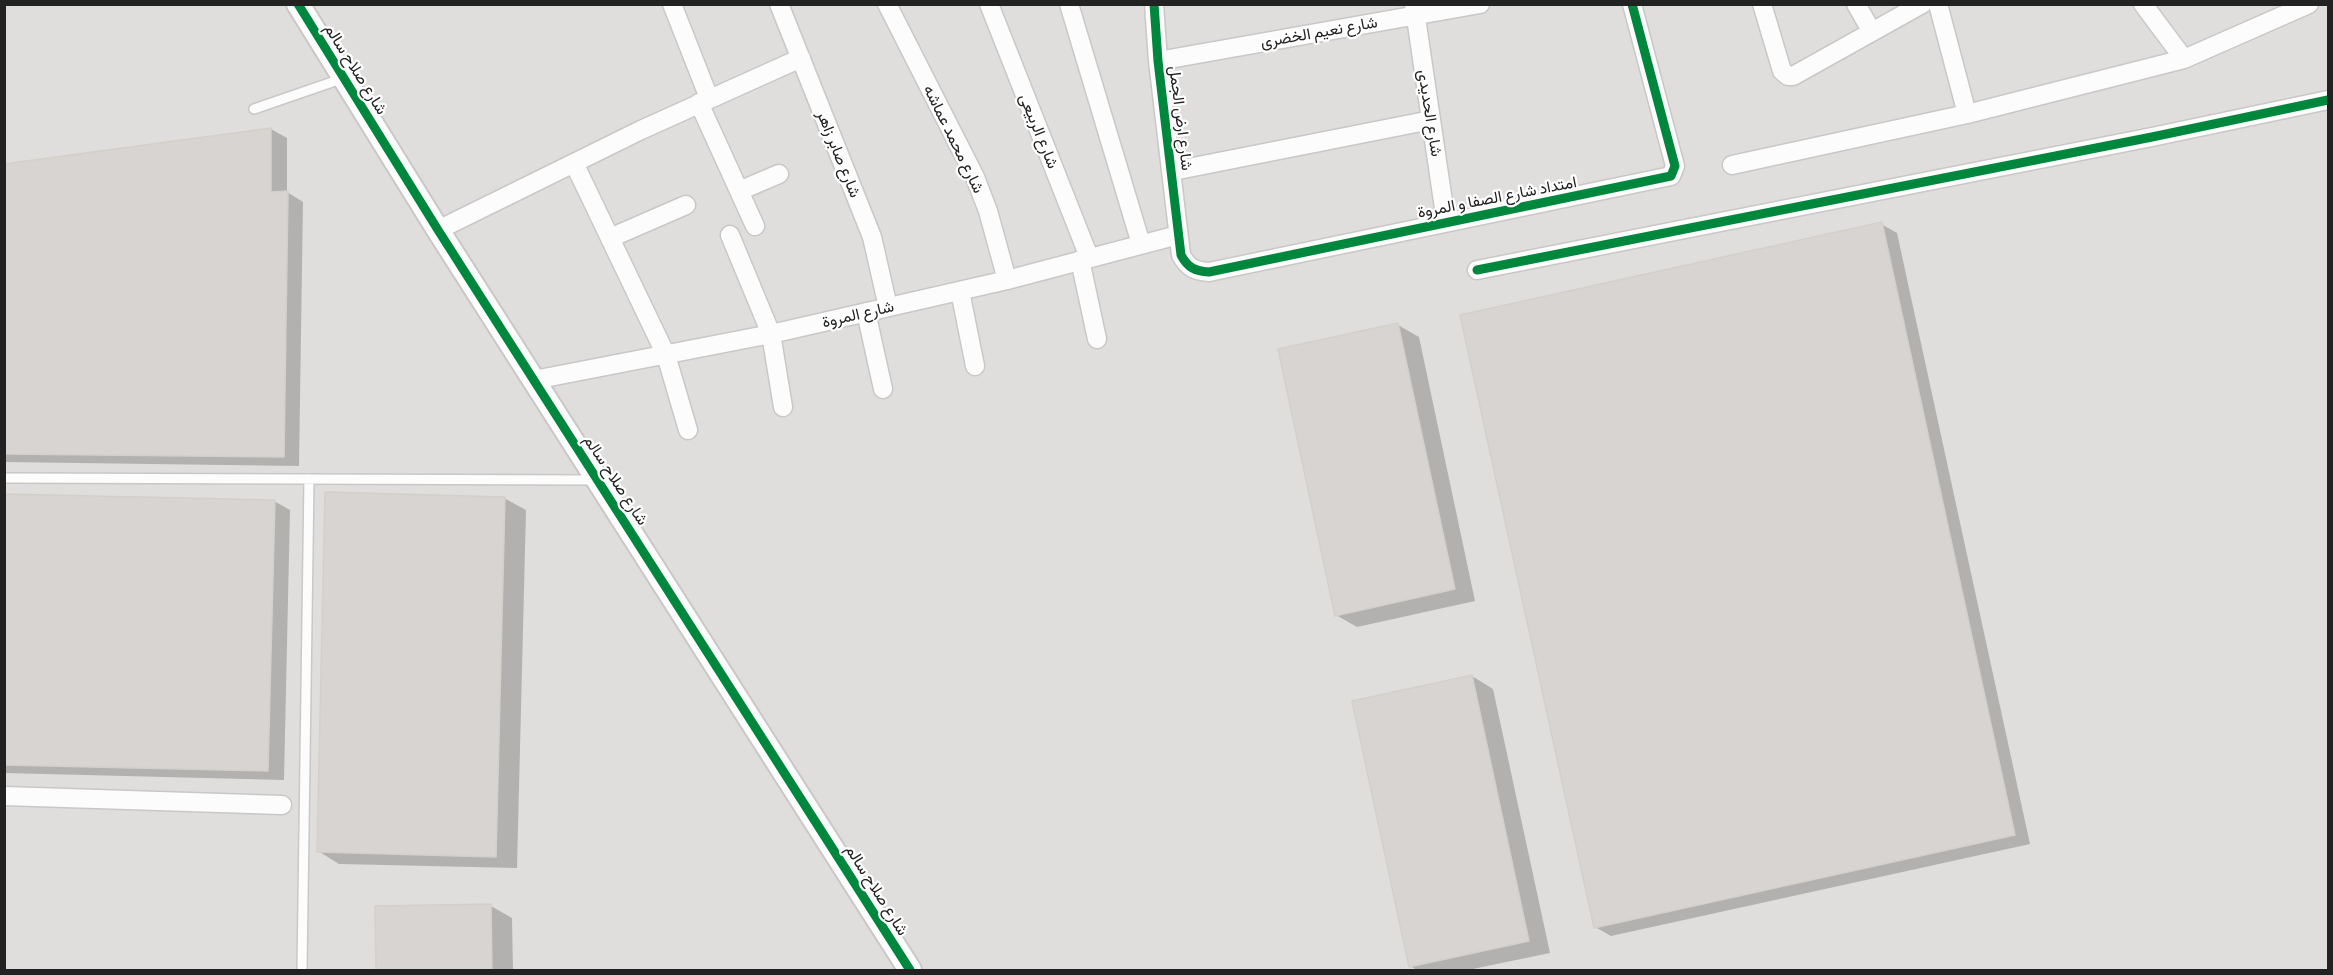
<!DOCTYPE html>
<html>
<head>
<meta charset="utf-8">
<style>
  body { margin:0 }
  #map { position:relative; width:2333px; height:975px; overflow:hidden; background:#f0eeeb; font-family:Commissioner,sans-serif }
  canvas { display:block }
  .frame { position:absolute; inset:0; border:6px solid #222; pointer-events:none }
</style>
</head>
<body>
<div id="map">
<canvas width="2333" height="975"></canvas>
<div class="frame"></div>
</div>
<script>
const g = document.querySelector('canvas').getContext('2d');
g.lineJoin = 'round';
function paint(path, color) { g.fillStyle = color; g.fill(path, 'evenodd'); }
function strokePath(path, color, width, dash) { g.strokeStyle = color; g.lineWidth = width; g.lineCap = dash ? 'butt' : 'round'; g.setLineDash(dash || []); g.stroke(path); }
function drawText(font, color, halo, rows, align = 'center') {
  g.font = font + ' Commissioner,Vazirmatn,sans-serif'; g.lineWidth = 4.5; g.setLineDash([]); g.textBaseline = 'middle'; g.strokeStyle = halo; g.fillStyle = color; for (const [text, x, y, turn = 0] of rows) {
    g.save(); g.translate(x, y); g.rotate((+turn || 0) * Math.PI / 180); g.textAlign = isNaN(turn) ? turn : align; if (halo) g.strokeText(text, 0, 0); g.fillText(text, 0, 0); g.restore();
  }
}
paint(new Path2D(`
  M5,5H2328V970H5Z`), '#dfdedc');
paint(new Path2D(`
  M271,129L287,138V192L303,202L299,466L4,462V179Z
  M1881,224L1897,233L2030,844L1611,936L1595,927Z
  M1398,325L1419,337L1475,601L1357,627L1336,615Z
  M4,495L274,501L290,510L284,780L4,773Z
  M504,498L526,510L517,868L339,864L318,851Z
  M1472,676L1493,689L1550,953L1468,970H1417L1410,966Z
  M491,906L512,918L513,970H378L377,908Z`), '#0003');
const building = new Path2D(`
  M271,128V192L288,191L284,457L4,454V164Z
  M1882,222L2015,835L1594,928L1460,315Z
  M1398,323L1455,589L1335,616L1278,349Z
  M325,492L505,497L496,857L317,852Z
  M4,494L275,500L268,771L4,765Z
  M1472,675L1529,941L1409,967L1352,701Z
  M491,904L492,970H376L375,906Z`);
paint(building, '#d7d4d2');
strokePath(building, '#d3d0cc', 1.5);
const service = new Path2D(`
  M254,109L344,78
  M4,478L596,480
  M302,970L309,479`);
const minor = new Path2D(`
  M672,4L709,98
  M779,4L872,237L888,307
  M887,4L975,177L988,211L1007,280
  M989,4L1089,257
  M1069,4L1141,244
  M1154,4L1158,61L1181,255C1188,268 1195,271 1209,272L1671,176L1675,166L1632,4
  M1414,4L1446,222
  M1762,4L1782,71L1788,76H1793L1922,4
  M1856,4L1872,32
  M1938,4L1967,114
  M2143,4L2184,59
  M1158,61L1480,4
  M699,103L755,226
  M574,163L666,355L688,430
  M1732,165L1967,114L2184,59L2309,4
  M1173,171L1431,120
  M739,191L779,174
  M438,230L641,130L801,58
  M730,235L771,334L783,407
  M610,238L686,205
  M1080,260L1097,339
  M1477,270L2152,137L2328,100
  M960,291L975,366
  M866,312L883,389
  M534,380L771,334L1007,280L1178,235
  M4,796L282,805`);
const tertiary = new Path2D(`
  M298,4L438,230L910,970`);
strokePath(service, '#c9c8c7', 12);
strokePath(minor, '#c9c8c7', 21);
strokePath(tertiary, '#c9c8c7', 26);
strokePath(service, '#fdfcfc', 9);
strokePath(minor, '#fdfcfc', 18);
strokePath(tertiary, '#fdfcfc', 22);
strokePath(new Path2D(`
  M298,4L438,230L910,970
  M1154,4L1158,61L1181,255C1188,268 1195,271 1209,272L1671,176L1675,166L1632,4
  M1477,270L2152,137L2328,100`), '#00873e', 9);
drawText('16px', '#222', '#fff', [
  ["شارع نعيم الخضرى",1319,32,-10],
  ["شارع صلاح سالم",356,69,58],
  ["شارع الحديدى",1430,113,81],
  ["شارع ارض الجمل",1181,118,83],
  ["شارع الربيعى",1039,131,68],
  ["شارع محمد عماشه",954,139,64],
  ["شارع صابر زاهر",839,154,68],
  ["امتداد شارع الصفا و المروة",1497,197,-11],
  ["شارع المروة",858,314,-13],
  ["شارع صلاح سالم",616,480,57],
  ["شارع صلاح سالم",877,890,58]
]);
</script>
</body>
</html>
